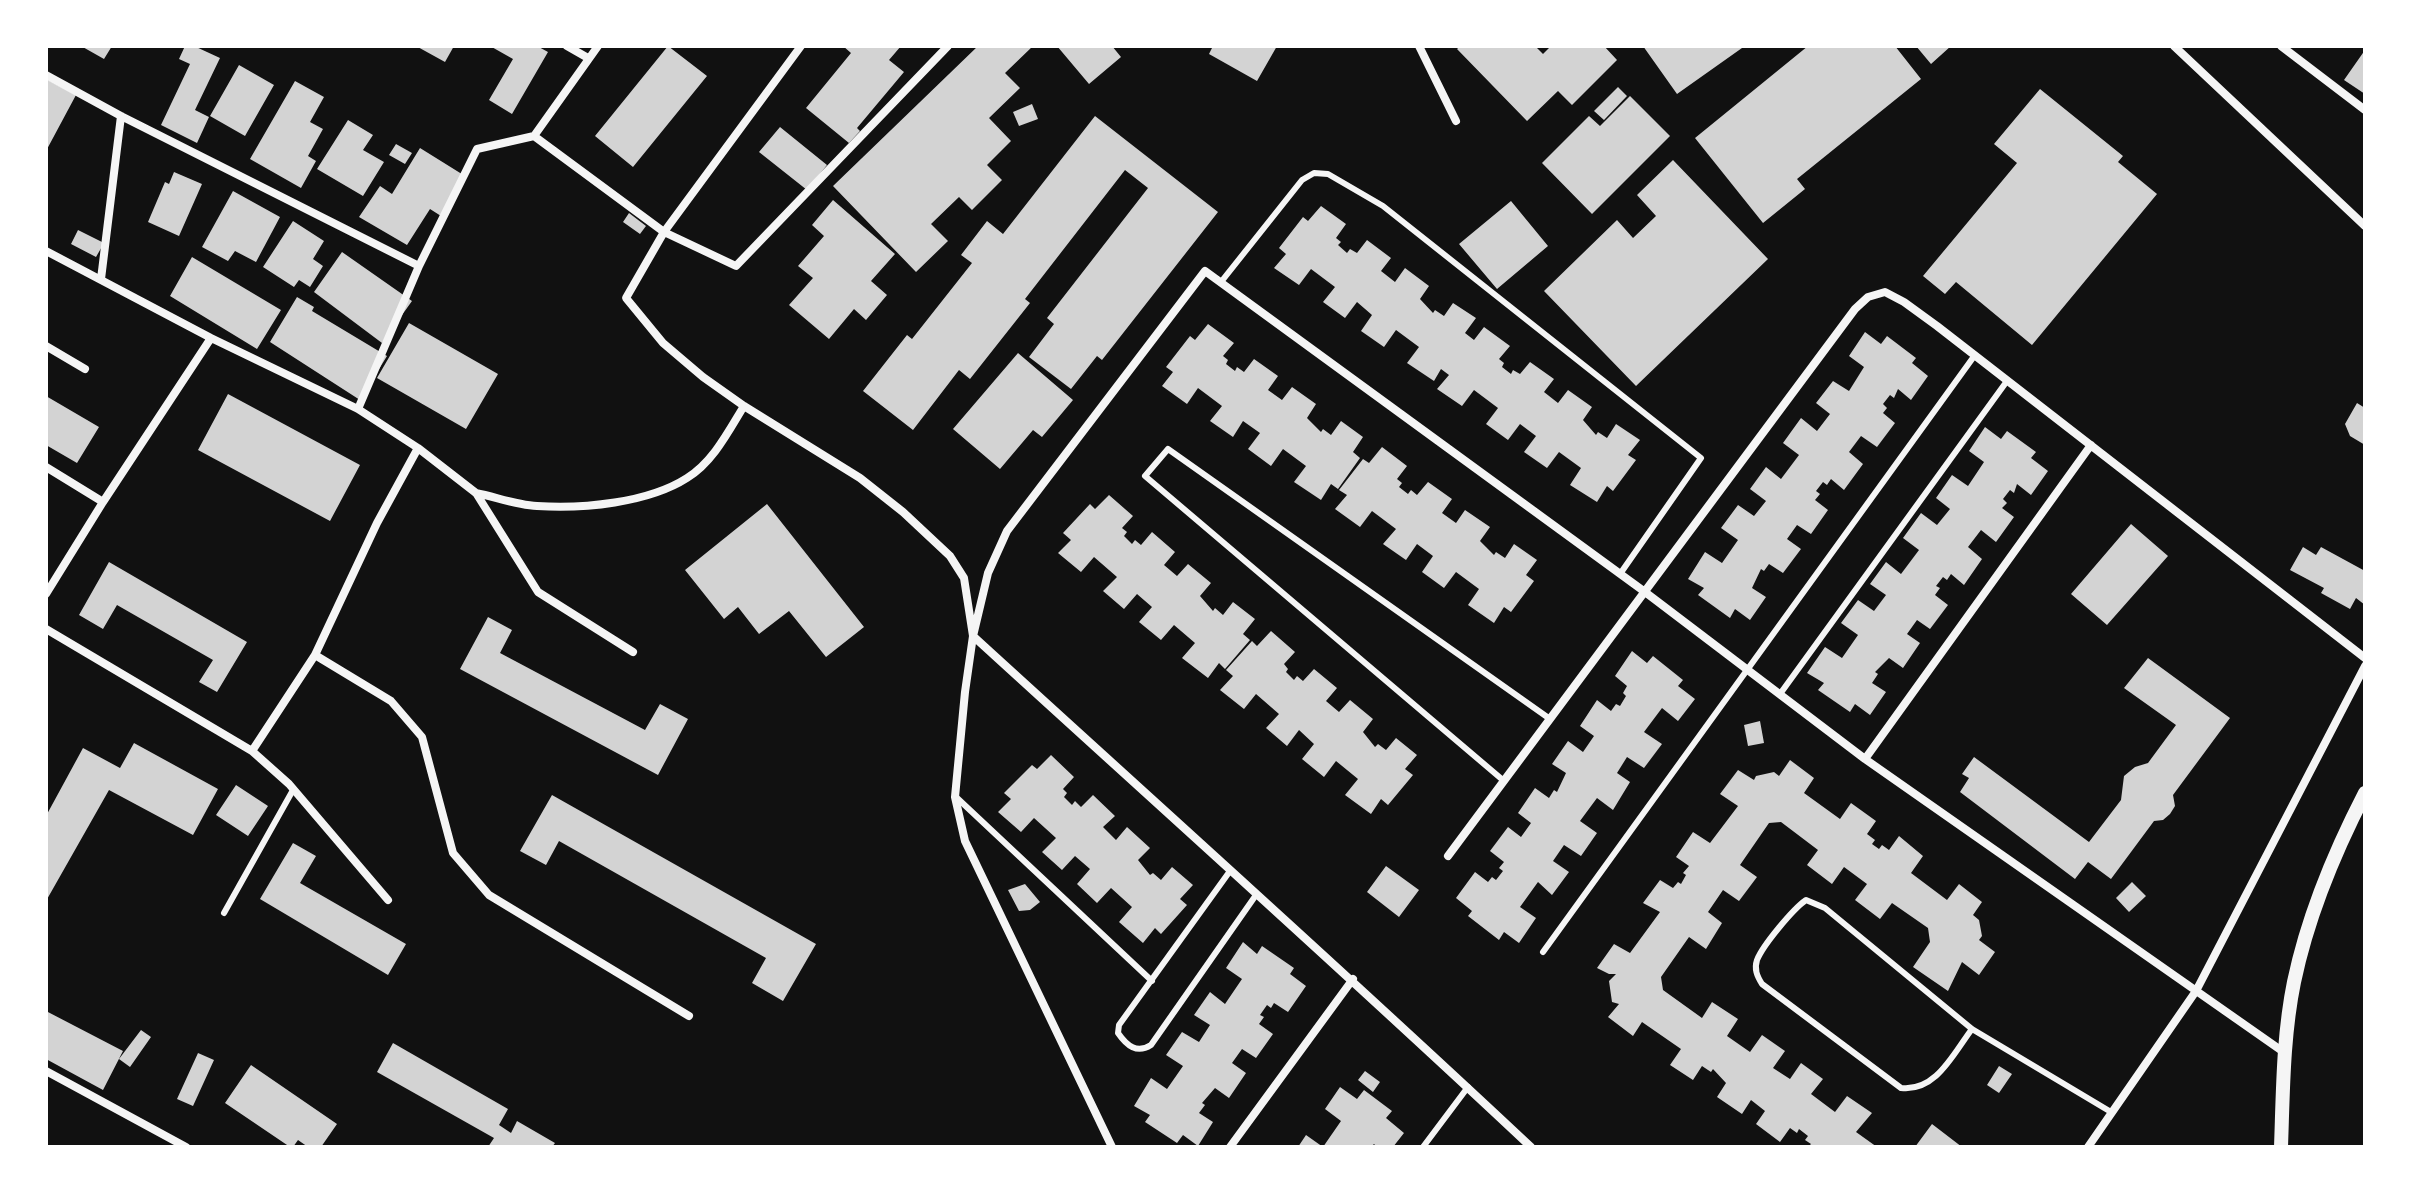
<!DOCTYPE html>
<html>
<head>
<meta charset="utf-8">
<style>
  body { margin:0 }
  #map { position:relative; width:2411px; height:1193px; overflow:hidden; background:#111; font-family:"Fira Sans",sans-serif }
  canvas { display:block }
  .frame { position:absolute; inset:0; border:48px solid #fff; pointer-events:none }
</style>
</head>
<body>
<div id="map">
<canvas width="2411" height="1193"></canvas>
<div class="frame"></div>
</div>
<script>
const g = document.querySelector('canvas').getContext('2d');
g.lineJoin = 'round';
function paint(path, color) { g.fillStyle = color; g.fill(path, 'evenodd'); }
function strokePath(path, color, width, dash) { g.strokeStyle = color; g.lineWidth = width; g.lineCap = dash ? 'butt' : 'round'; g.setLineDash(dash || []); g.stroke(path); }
paint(new Path2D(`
  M81,46H112L104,59Z
  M185,46H194L220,58L195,110L209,117L197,143L161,125L190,64L179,59Z
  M416,46H454L445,62Z
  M490,46H537L548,52L512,114L489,100L513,59Z
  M668,46L707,76L633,167L595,136Z
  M843,46H901L889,60L904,72L857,128L860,131L849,143L806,108L851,53Z
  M978,46H1033L1005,73L1020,88L989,118L1011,141L987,165L1002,180L972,210L959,197L931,224L948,241L916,272L833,186Z
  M1057,46H1112L1121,57L1089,84Z
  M1213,46H1277L1257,81L1209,54Z
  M1460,46H1535L1543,54L1551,46H1604L1617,60L1572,105L1558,91L1527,121L1457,49Z
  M1643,46H1740L1742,48L1677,94Z
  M1808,46H1895L1921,79L1797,179L1805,189L1763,223L1695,138Z
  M1916,46H1951L1931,64Z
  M2365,50V94L2344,80Z
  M239,65L274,85L245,136L210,116Z
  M46,79L76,95L46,151Z
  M295,81L324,97L310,122L323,129L308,156L316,161L301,188L250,159Z
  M1618,87L1627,96L1604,120L1594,111Z
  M2040,89L2123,156L2118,162L2157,194L2032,345L1956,282L1945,294L1923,276L2017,163L1994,144Z
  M1630,96L1670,136L1592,214L1542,163L1589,116L1600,126Z
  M1032,104L1038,119L1019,126L1013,112Z
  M1095,116L1218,212L1102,360L1097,356L1071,389L1029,357L1054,324L1047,318L1148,188L1125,170L1025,299L1030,303L970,379L959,370L913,430L863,391L907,335L912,339L972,263L961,255L987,221L1003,234Z
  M348,120L373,135L363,150L384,162L363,196L317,169Z
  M780,127L827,165L807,190L759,152Z
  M396,144L412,153L405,164L389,155Z
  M420,148L465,176L441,216L430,209L407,245L359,217L380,186L392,194Z
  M1673,160L1768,259L1636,386L1544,291L1617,220L1633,238L1656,216L1637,195Z
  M174,172L202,184L179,236L148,222L165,182L169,184Z
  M233,191L280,217L256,262L235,251L228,261L202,247Z
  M833,200L895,254L871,281L887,295L866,320L854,309L829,339L789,305L813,278L798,266L824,236L812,225Z
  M1511,201L1548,246L1497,289L1459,244Z
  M1321,206L1346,224L1336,238L1341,242L1338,245L1347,253L1350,249L1357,253L1367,240L1391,258L1381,271L1395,282L1405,268L1429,286L1420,299L1433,313L1435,310L1444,316L1453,303L1476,318L1465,333L1474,340L1484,327L1510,346L1499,359L1504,363L1502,367L1511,374L1513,370L1520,374L1530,362L1554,379L1544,392L1558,403L1568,390L1592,407L1583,420L1596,435L1598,432L1607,438L1616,424L1640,440L1628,455L1636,460L1613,491L1607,486L1597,502L1570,485L1581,468L1559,452L1547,468L1524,452L1536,436L1520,424L1508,440L1486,424L1498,408L1474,390L1462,406L1437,389L1449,375L1441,369L1434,381L1407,363L1419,347L1396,330L1384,347L1361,331L1372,315L1357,302L1345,318L1323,302L1335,287L1311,269L1299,285L1274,268L1286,254L1279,248L1303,217L1308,221Z
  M629,213L646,226L640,234L623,222Z
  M293,221L324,241L313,259L323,266L310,287L299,280L294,287L263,267Z
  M78,230L104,243L96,257L71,244Z
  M342,252L412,301L382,343L314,292Z
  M192,257L281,310L257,349L170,296Z
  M297,297L314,307L312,311L387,356L360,400L270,342Z
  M409,323L498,374L466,429L377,378Z
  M1208,324L1234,343L1223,356L1228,360L1226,364L1235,371L1237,367L1244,372L1254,359L1278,376L1268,390L1282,400L1292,387L1316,404L1307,418L1321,432L1323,429L1331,435L1341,421L1363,437L1353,452L1360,458L1338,489L1331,484L1321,500L1294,482L1306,466L1283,449L1271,466L1248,449L1260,433L1243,421L1233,437L1210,421L1222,406L1198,388L1187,404L1162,386L1173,372L1166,367L1190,336L1195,340Z
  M1865,332L1881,344L1887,336L1916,358L1912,363L1928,376L1911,400L1898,389L1894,398L1890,395L1883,404L1887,408L1883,413L1895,423L1877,447L1861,436L1849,452L1863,464L1844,490L1831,479L1827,485L1823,482L1816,491L1820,494L1815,500L1828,510L1811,534L1797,525L1787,539L1801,549L1783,573L1769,564L1764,571L1761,569L1752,588L1766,597L1750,620L1735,609L1730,618L1698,595L1704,588L1688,579L1705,552L1722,563L1738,540L1721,528L1738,505L1754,516L1766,501L1750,489L1766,467L1781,479L1799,455L1783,443L1801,418L1817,431L1830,414L1816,403L1833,381L1849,391L1864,367L1849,356Z
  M1018,353L1073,400L1042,437L1033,430L1000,469L953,429Z
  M228,394L360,465L330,521L198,450Z
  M46,396L99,427L77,463L46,445Z
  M2357,403L2365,408V445L2350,436L2345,424Z
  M1985,427L2001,439L2007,431L2036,452L2031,458L2048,471L2031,495L2017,484L2014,493L2010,490L2003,499L2007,503L2002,508L2014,517L1996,542L1981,530L1968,547L1982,559L1964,585L1951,574L1947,580L1943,577L1936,586L1940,588L1935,595L1948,605L1930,629L1917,620L1907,634L1920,643L1903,668L1889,658L1875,672L1878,674L1872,683L1886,692L1870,715L1855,704L1850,712L1818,690L1824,683L1807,673L1825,647L1842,658L1858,635L1841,623L1858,600L1874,611L1886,595L1870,584L1886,562L1901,574L1919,550L1903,538L1921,513L1937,525L1950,509L1936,498L1952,475L1968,486L1984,462L1969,451Z
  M1382,447L1407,466L1397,479L1402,483L1399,487L1408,494L1411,490L1417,495L1428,482L1452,499L1442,513L1456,523L1465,510L1490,527L1480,541L1494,555L1496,552L1505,558L1514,544L1537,560L1526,575L1534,581L1511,612L1504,607L1494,623L1468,605L1479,589L1456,572L1444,588L1422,572L1433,556L1417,544L1406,560L1383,544L1396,529L1372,511L1360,527L1335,509L1347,495L1339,490L1363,459L1369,463Z
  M1109,495L1133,516L1122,528L1127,532L1124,536L1132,544L1135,540L1141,545L1152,532L1175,552L1164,565L1177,576L1188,564L1211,583L1200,596L1213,611L1215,608L1223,615L1233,602L1255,619L1243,634L1250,640L1225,669L1219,663L1208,678L1182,658L1195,643L1174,625L1161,640L1139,622L1152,607L1137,594L1124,609L1103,591L1117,577L1094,557L1081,572L1058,553L1071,540L1063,533L1090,504L1095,509Z
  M767,504L864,627L826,657L789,611L759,634L738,607L724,619L685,570Z
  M2131,524L2168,556L2107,625L2071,594Z
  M2303,547L2316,555L2321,547L2365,571V605L2356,598L2350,609L2321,593L2324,588L2290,570Z
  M109,562L247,642L217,692L199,682L213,660L117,605L103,629L79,615Z
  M488,617L512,630L500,653L645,730L660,704L688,719L658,775L460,669Z
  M1271,631L1295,652L1284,664L1288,669L1286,672L1294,680L1297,676L1303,681L1314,669L1337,688L1326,701L1339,712L1350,700L1373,719L1363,732L1375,747L1378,744L1386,750L1396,738L1417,755L1405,769L1413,775L1388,805L1381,799L1371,814L1345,795L1358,779L1336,761L1324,777L1302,759L1314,744L1299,730L1287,746L1266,728L1279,714L1256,694L1244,709L1220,690L1233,676L1226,670L1252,641L1257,646Z
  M1632,651L1647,663L1653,656L1683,680L1678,686L1695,699L1678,721L1662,708L1644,732L1662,744L1644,768L1627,757L1617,773L1630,782L1613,810L1597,798L1580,821L1597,833L1581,856L1564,845L1553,861L1569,872L1552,895L1538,882L1520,907L1536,918L1519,943L1504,932L1499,940L1468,916L1472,911L1456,898L1475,872L1488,882L1492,877L1496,880L1503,871L1499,868L1504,862L1490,851L1508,827L1521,837L1531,823L1518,813L1535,788L1549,798L1554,790L1557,792L1566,773L1552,764L1568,741L1583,752L1594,736L1580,726L1597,700L1611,711L1616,704L1620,706L1626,696L1623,693L1627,686L1615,676Z
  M2148,658L2230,718L2173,795L2175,806L2170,814L2163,820L2154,821L2111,879L2088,862L2075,879L1960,792L1969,778L1962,774L1974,757L2089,842L2121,800L2124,776L2135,767L2148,763L2176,725L2124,688Z
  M1760,721L1764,743L1748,746L1744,725Z
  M134,743L218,789L193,835L109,790L46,901V816L83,748L120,768Z
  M1051,755L1074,777L1063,789L1067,793L1064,797L1072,805L1075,801L1081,807L1093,795L1115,816L1103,827L1116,840L1127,827L1150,848L1138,860L1150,875L1153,873L1161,880L1172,867L1193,885L1180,899L1187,905L1161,934L1155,928L1143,943L1119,922L1132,907L1111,888L1097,903L1077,884L1090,869L1075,856L1062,870L1042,852L1056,838L1034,818L1021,832L998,812L1011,799L1004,793L1032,765L1037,769Z
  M1790,760L1814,778L1804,793L1840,819L1851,803L1876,821L1867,834L1875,840L1872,844L1879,849L1882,845L1889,850L1899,836L1923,856L1911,873L1947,900L1959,884L1982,902L1973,915L1979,920L1982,936L1979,940L1995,952L1979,975L1962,962L1948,991L1913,967L1930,942L1928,928L1892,903L1880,919L1855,900L1867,884L1844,867L1832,884L1807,865L1818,850L1781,822L1769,823L1740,865L1757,877L1739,901L1723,890L1708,912L1722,923L1706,949L1689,937L1661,977L1663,990L1702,1018L1712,1002L1738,1019L1727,1036L1750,1052L1762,1035L1785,1051L1773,1068L1790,1079L1801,1063L1823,1079L1811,1094L1835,1112L1847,1096L1872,1113L1856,1132L1877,1147H1808L1811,1144L1805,1140L1808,1136L1799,1129L1797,1133L1790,1128L1780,1142L1756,1124L1765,1111L1751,1100L1742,1114L1717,1097L1726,1083L1713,1069L1711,1072L1702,1066L1693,1080L1670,1065L1681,1049L1642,1022L1633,1036L1608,1017L1619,1004L1612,1002L1609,981L1616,974H1609L1597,968L1614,944L1630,953L1660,912L1643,903L1660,880L1673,888L1678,882L1681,884L1686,875L1683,873L1689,866L1676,857L1693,832L1710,843L1738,806L1720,794L1738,770L1754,780L1756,776L1774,772L1779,776Z
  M236,785L268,806L248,836L216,815Z
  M552,795L816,944L783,1001L752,983L766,958L559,841L546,865L520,851Z
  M293,843L316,856L300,883L406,944L388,975L260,899Z
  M1386,866L1419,890L1399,917L1367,892Z
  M2132,882L2146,896L2129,912L2116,898Z
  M1025,884L1040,902L1030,910L1019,911L1008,890Z
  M1243,942L1257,954L1262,946L1294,968L1290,974L1306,986L1288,1012L1274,1003L1271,1008L1267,1005L1260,1015L1264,1017L1259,1024L1273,1034L1256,1058L1242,1049L1232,1063L1246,1073L1229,1098L1215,1088L1202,1103L1205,1105L1199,1113L1213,1122L1198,1146L1183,1135L1177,1143L1145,1122L1150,1115L1134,1106L1151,1078L1167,1089L1183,1066L1166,1055L1182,1032L1199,1042L1210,1025L1194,1015L1210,992L1225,1004L1242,979L1226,968Z
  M46,1011L123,1051L103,1090L46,1059Z
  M141,1030L151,1037L130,1067L119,1059Z
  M393,1043L508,1109L499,1125L511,1133L517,1121L555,1143L552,1147H488L494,1138L377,1072Z
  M198,1053L214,1060L193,1106L177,1099Z
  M251,1065L337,1124L321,1147H308L298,1140L293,1147H290L225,1103Z
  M1999,1066L2012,1074L1999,1093L1987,1085Z
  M1365,1071L1380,1082L1373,1092L1358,1080Z
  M1340,1087L1357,1099L1364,1090L1392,1111L1386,1118L1404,1133L1393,1147H1377L1374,1144L1371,1147H1323L1341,1121L1325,1109Z
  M1932,1124L1962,1147H1915Z
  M1306,1135L1323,1147H1298Z`), '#d3d3d3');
strokePath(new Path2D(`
  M1221,282L1302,180L1314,173L1328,174L1383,206L1701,458L1620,574
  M1780,694L2007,381
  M1504,781L1145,476L1168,449L1550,719
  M956,797L1152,981
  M1230,871L1119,1025L1118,1033C1127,1046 1137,1054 1151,1045L1256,895
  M224,913L293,790
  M1543,952L1975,355
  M1972,1029C1953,1054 1936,1092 1901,1088L1762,984C1757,976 1754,969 1757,960C1763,945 1793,909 1806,900L1825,908L1972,1029L2111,1112
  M1423,1147L1468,1087`), '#f5f5f5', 6);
strokePath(new Path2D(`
  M567,46L588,58
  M801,46L664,232L626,298L663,343L703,377L744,406L860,478L903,512L950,556L964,578L973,636C1159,806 1347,974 1531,1147
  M1419,46L1456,121
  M2174,46L2365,226
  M2281,46L2365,110
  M46,75L121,116L419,266
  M534,136L664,232L736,266L948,46
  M46,251L211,338L358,409L418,448L476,493L538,592L633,652
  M101,279L121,116
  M46,346L85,369
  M358,409L419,266L477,149L534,136L598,46
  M418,448L377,523L315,655L391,701L422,737L453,853L489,895L689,1016
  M46,467L103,502L211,338
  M476,493C496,497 517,505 537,506C583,509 648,503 687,478C713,462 728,432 744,406
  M46,594L103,502
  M46,629L252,751L315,655
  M252,751L289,784L388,900
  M1865,759L2091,445
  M1448,856L1855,309L1868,297L1885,292L1904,302L1937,326L2365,658
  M46,1071L186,1147
  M1112,1147L965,841L955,797L965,692L973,636L988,573L1007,531L1205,271L1645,592L1865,759L2285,1053
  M1230,1147L1353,979
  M2088,1147L2196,991L2365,666`), '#f5f5f5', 8);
strokePath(new Path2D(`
  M2281,1147C2283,1092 2283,1036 2294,982C2308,915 2334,853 2365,793`), '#f5f5f5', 14);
</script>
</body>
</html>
